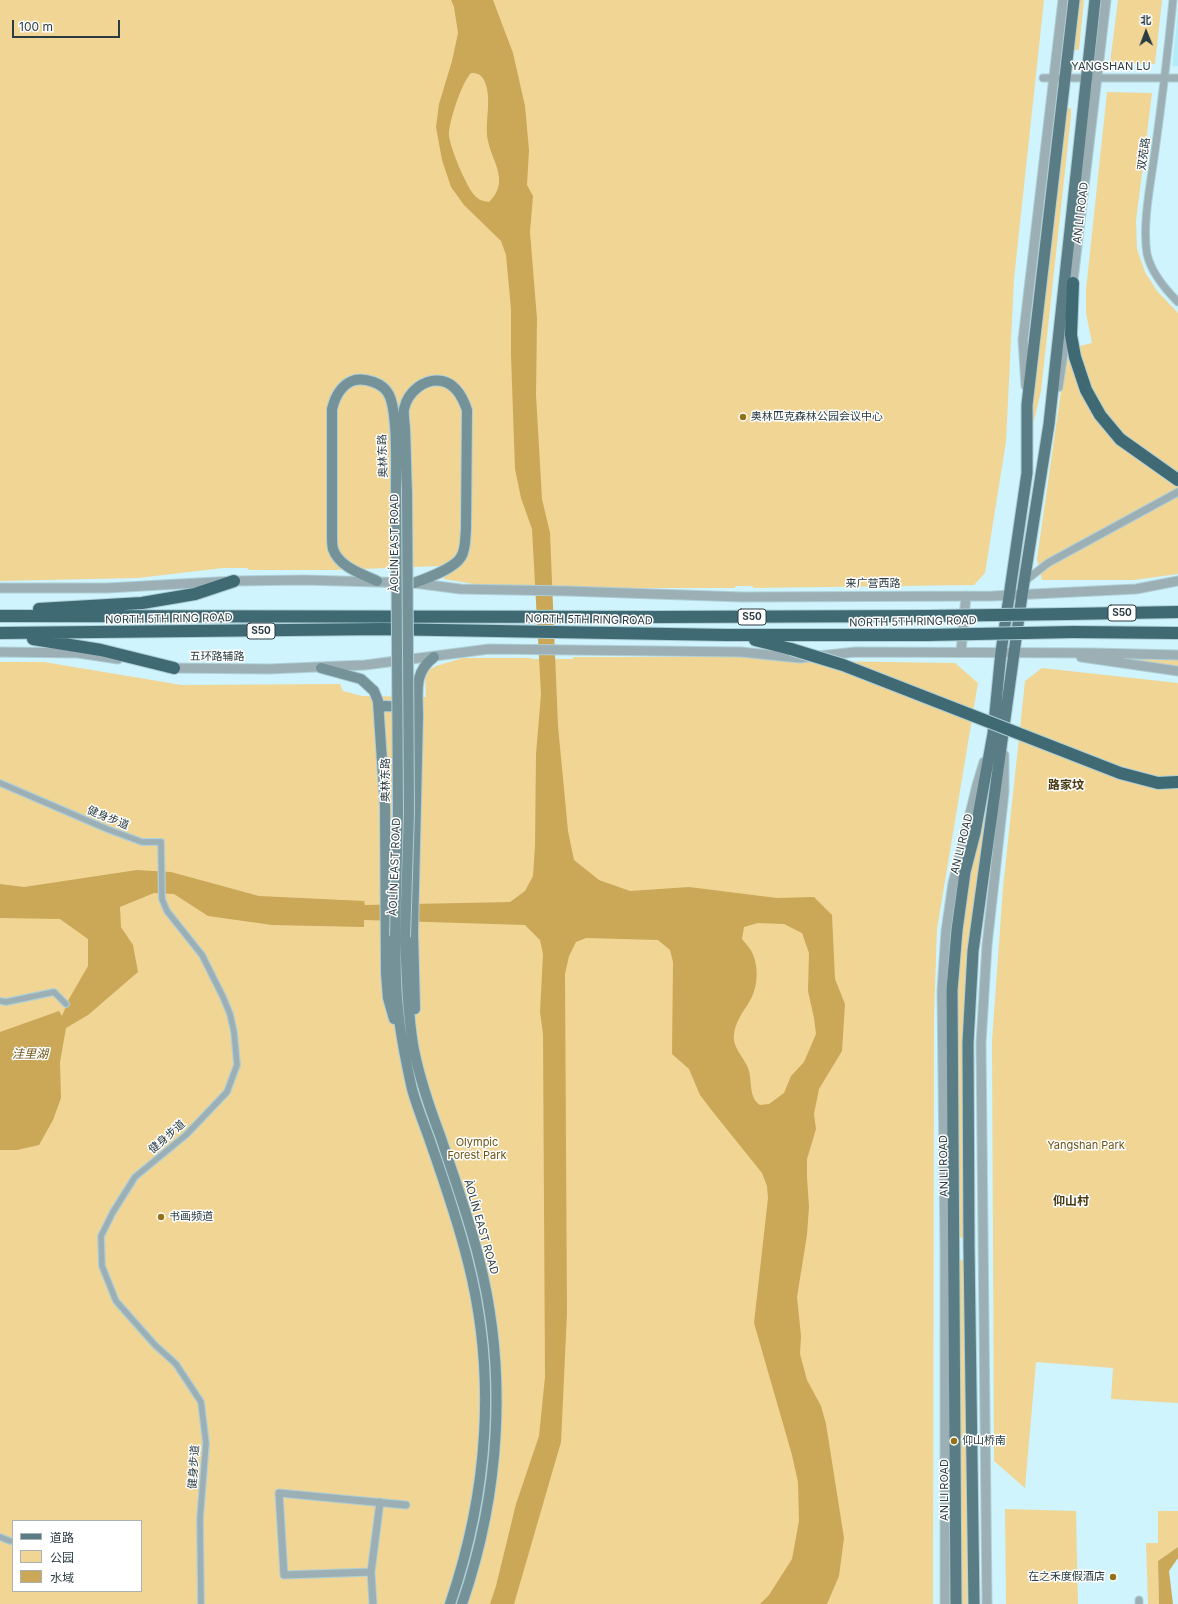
<!DOCTYPE html>
<html>
<head>
<meta charset="utf-8">
<style>
  body { margin:0 }
  #map { position:relative; width:1178px; height:1604px; overflow:hidden; background:#cff4fd; font-family:Inter,"Noto Sans SC",sans-serif }
  canvas { display:block }
  .legend { position:absolute; left:12px; top:1520px; width:130px; height:72px; box-sizing:border-box; background:#fff; border:1px solid #aab1b3; margin:0; padding:5px 7px; list-style:none; font-size:12px; color:#2a3c41 }
  .legend li { display:flex; align-items:center; gap:8px; height:20px }
  .legend b { width:20px; border:1px solid #aab1b3 }
  .north { position:absolute; left:1126px; top:12px; width:40px; height:40px; -webkit-text-stroke:3px #fff; paint-order:stroke; rotate:359deg; font-size:11px; font-weight:700; line-height:16px; text-align:center; color:#2a3c41 }
  .north::after { content:''; display:block; margin:auto; width:14px; height:18px; background:#2a3c41; clip-path:polygon(50% 0,100% 100%,50% 72%,0 100%) }
  .scale { position:absolute; left:12px; top:20px; width:108px; height:18px; box-sizing:border-box; border:2px solid #2a3c41; border-top:0; padding-left:5px; font-size:12px; line-height:14px; white-space:nowrap; color:#2a3c41; -webkit-text-stroke:3px #fff; paint-order:stroke }
</style>
</head>
<body>
<div id="map">
<canvas width="1178" height="1604"></canvas>
<ul class="legend">
<li><b style="height:5px;background:#597c85"></b>道路</li>
<li><b style="height:11px;background:#f0d595"></b>公园</li>
<li><b style="height:11px;background:#caa857"></b>水域</li>
</ul>
<div class="north">北</div>
<div class="scale">100 m</div>
</div>
<script>
const g = document.querySelector('canvas').getContext('2d');
g.lineJoin = 'round';
function paint(path, color) { g.fillStyle = color; g.fill(path, 'evenodd'); }
function strokePath(path, color, width, dash) { g.strokeStyle = color; g.lineWidth = width; g.lineCap = dash ? 'butt' : 'round'; g.setLineDash(dash || []); g.stroke(path); }
function drawText(font, color, halo, rows, align = 'center') {
  g.font = font + ' Inter,"Noto Sans SC",sans-serif'; g.lineWidth = 3; g.setLineDash([]); g.textBaseline = 'middle'; g.strokeStyle = halo; g.fillStyle = color; for (const [text, x, y, turn = 0] of rows) {
    g.save(); g.translate(x, y); g.rotate((+turn || 0) * Math.PI / 180); g.textAlign = isNaN(turn) ? turn : align; if (halo) g.strokeText(text, 0, 0); g.fillText(text, 0, 0); g.restore();
  }
}
paint(new Path2D(`
  M1178,8V66H1172L1177,21Z`), '#b3ebf9');
paint(new Path2D(`
  M0,0H1044L1014,279L1006,442L985,573L974,585L754,588L752,586H736L734,588H498L444,579L440,566L336,570H249L247,568H223L138,578L0,581Z
  M1072,0H1084L1079,49L1072,52Z
  M1118,0H1162L1155,64L1110,63Z
  M1107,92L1152,93L1136,221L1137,249L1145,272L1157,291L1178,313V574L1134,580H1042L1037,559L1067,349L1092,343L1086,313V290Z
  M1067,107L1071,109V116L1041,391L1029,441V405Z
  M573,657H741L818,661L955,663L978,683L937,929L934,1016L933,1604H0V662H44L182,685L340,684L343,691L362,696L426,697L425,672L436,666L463,658H531L532,659H573ZM13,1521H141V1591H13Z
  M1136,659H1178V667L1136,663Z
  M1042,668L1178,683V1403L1111,1399L1113,1368L1036,1362L1025,1488L994,1461L992,1040L1003,888L1025,681Z
  M985,815H987L972,929L965,1236L961,1238L958,1236C957,1129 951,1022 963,916C967,882 977,848 985,815Z
  M961,1260L965,1261L966,1265L967,1604H957L958,1261Z
  M1005,1509L1076,1511L1078,1604H1006Z
  M1158,1511H1178V1547L1158,1561L1159,1604H1148L1146,1543H1158Z`), '#f0d595');
paint(new Path2D(`
  M451,0H493L513,53L525,106L529,150L527,185L533,196L530,232L537,319L536,395L542,499L550,533L558,726L568,831L574,860L599,880L630,891L689,887L777,898L814,897L832,915L835,979L845,1004L842,1051L819,1089L814,1114L816,1129L807,1159V1177L809,1207L807,1235L797,1297L801,1336L800,1354L807,1380L821,1406L826,1424L844,1538L839,1576L827,1604H760L769,1595L792,1559L799,1521L798,1482L792,1455L754,1323L768,1198L767,1186L762,1173L713,1112L700,1095L689,1069L672,1054L673,962L670,950L658,940L586,938L576,942L569,956L565,974L567,1313L561,1442L514,1604H490L496,1586L516,1504L539,1436L545,1377L543,1034L540,1012L543,954L540,940L525,925L364,920V927L272,925L208,916L174,894L154,893L120,907L121,927L133,945L138,972L88,1015L66,1028L60,1062L61,1098L53,1120L39,1145L17,1150H0V1032L59,1011L62,1016L69,999L88,966V939L60,919L0,918V884L24,887L137,870L171,872L259,896L364,901L365,905L510,902L525,891L533,876L535,846L536,754L541,694L532,529L521,498L515,469L511,355V309L506,255L501,241L464,205L451,187L442,160L436,127L439,104L452,61L458,33L454,7ZM471,73C477,73 481,74 484,80C493,98 484,122 488,141C491,156 500,168 499,183C498,191 494,197 489,202C483,201 479,200 475,196C466,186 451,150 449,136C448,123 462,82 471,73ZM758,923L784,924L802,933L809,953L808,991L814,1018L816,1034L804,1062L791,1076L784,1093L769,1104L760,1105C749,1098 752,1083 749,1071C746,1059 732,1048 734,1035C735,1023 742,1013 748,1004C757,990 759,973 754,957C752,950 746,944 742,939L744,927Z
  M1178,1547V1558L1169,1571L1173,1604H1159L1158,1561Z`), '#caa857');
const pedestrian = new Path2D(`
  M0,783L107,829L142,842H161L162,899L167,911L202,955L223,997L230,1014L234,1032L237,1065L227,1092L186,1135L135,1177L113,1212L101,1236L102,1266L116,1301L155,1345L176,1364L201,1402L206,1443L200,1519L201,1604
  M0,1001L6,1002L54,992L66,1004
  M0,1537L10,1541`);
const minor = new Path2D(`
  M1173,0C1168,50 1162,101 1155,151C1151,182 1142,223 1147,254C1151,272 1165,289 1178,302
  M1043,78H1178
  M1025,581L1048,563L1178,492
  M371,1572L380,1502
  M1139,1600V1604
  M373,1604L371,1572L284,1575L279,1493L406,1505`);
const tertiary = new Path2D(`
  M1072,289L1106,0
  M1026,386L1023,340L1063,0
  M1058,387L1067,325
  M0,588H107L234,581L304,580L414,583L460,589L567,591L742,597L993,596L1136,589L1178,581
  M0,652L78,653L118,659
  M961,652L966,596
  M1081,657L1178,671
  M168,668L269,669L365,665L489,649L741,652L800,658L855,652L1093,653L1178,655
  M945,1604V1248L942,991L946,931L953,883L977,785L984,762
  M987,1604L981,1043L987,945L1004,792V755`);
const secondary = new Path2D(`
  M407,492C406,471 406,451 405,430C405,424 403,415 404,409C408,391 425,378 442,381C456,384 463,398 467,410L466,529C465,539 466,549 461,557C454,569 427,578 414,583
  M377,581C362,574 339,567 333,549C332,545 332,540 332,536V409C335,397 341,384 355,380C366,378 382,383 388,393C398,409 396,465 396,487
  M321,668L361,679L374,691L378,701L385,806L386,973L388,998L394,1019
  M379,709L384,706L406,707
  M395,936C396,959 395,984 398,1008C400,1035 406,1062 412,1089C417,1107 424,1124 430,1141C444,1181 458,1221 468,1262C497,1376 488,1493 450,1604
  M405,937C407,974 407,1013 414,1050C420,1080 430,1109 441,1138C454,1178 469,1218 479,1259C508,1373 500,1494 462,1604
  M415,1009L413,932L418,716C418,692 413,673 434,657`);
const primary = new Path2D(`
  M956,1604L952,990L957,930L965,872L975,833L993,734L1001,652L1027,473V405L1074,0
  M974,1604L969,1247L968,1043L973,951L1022,595L1049,424L1095,0`);
const motorway = new Path2D(`
  M1073,283L1071,335L1075,357L1086,390L1100,415L1120,439L1178,480
  M39,609L142,603L195,594L234,581
  M1066,614L1178,612
  M0,616L655,617L927,616
  M1073,632L1178,633
  M0,633L382,629L726,635H927
  M33,639L101,650L174,668
  M755,640L791,649`);
strokePath(pedestrian, '#aecfd7', 8);
strokePath(minor, '#aecfd7', 9);
strokePath(tertiary, '#aecfd7', 11);
strokePath(secondary, '#aecfd7', 12);
strokePath(primary, '#aecfd7', 13);
strokePath(motorway, '#aecfd7', 14);
strokePath(pedestrian, '#9cafb4', 5.5);
strokePath(minor, '#9cafb4', 7);
strokePath(tertiary, '#9cafb4', 9);
strokePath(secondary, '#759299', 10);
strokePath(primary, '#597c85', 11);
strokePath(motorway, '#3f6a74', 12);
const secondaryBridge = new Path2D(`
  M395,936L398,813L396,487
  M405,937L409,812L407,492`);
const motorwayBridge = new Path2D(`
  M927,616L1066,614
  M927,635L1073,632
  M791,649L843,665L1120,773L1158,783L1178,782`);
strokePath(secondaryBridge, '#aecfd7', 12, []);
strokePath(motorwayBridge, '#aecfd7', 14, []);
strokePath(secondaryBridge, '#759299', 10);
strokePath(motorwayBridge, '#3f6a74', 12);
for (const [x, y, r, color] of [
  [743,417,4,"#927218"],
  [161,1217,4,"#927218"],
  [954,1441,4,"#927218"],
  [1113,1577,4,"#927218"]
]) { const dot = new Path2D(); dot.arc(x, y, r, 0, 2 * Math.PI); g.fillStyle = color; g.fill(dot); strokePath(dot, '#fff', 1.5); }
for (const [x, y, w] of [
  [1122,613,28],
  [752,617,28],
  [261,631,28]
]) { const box = new Path2D(); box.roundRect(x - w / 2, y - 8, w, 16, 3); g.fillStyle = '#fff'; g.fill(box); strokePath(box, '#2a3c41', 1); }
drawText('bold 10px', '#2a3c41', null, [
  ["S50",1122,613],
  ["S50",752,617],
  ["S50",261,631]
]);
drawText('11px', '#2a3c41', '#fff', [
  ["YANGSHAN LU",1111,67],
  ["双苑路",1144,154,-82],
  ["AN LI ROAD",1081,213,-83],
  ["奥林东路",383,456,-92],
  ["ÀOLÍN EAST ROAD",395,543,-90],
  ["来广营西路",873,584],
  ["NORTH 5TH RING ROAD",169,619,-1],
  ["NORTH 5TH RING ROAD",589,620,1],
  ["NORTH 5TH RING ROAD",913,622,-1],
  ["五环路辅路",217,657],
  ["奥林东路",386,780,-90],
  ["健身步道",108,818,22],
  ["AN LI ROAD",962,844,-76],
  ["ÀOLÍN EAST ROAD",395,867,-88],
  ["健身步道",167,1137,-41],
  ["AN LI ROAD",944,1166,-91],
  ["ÀOLÍN EAST ROAD",481,1227,74],
  ["健身步道",194,1467,-86],
  ["AN LI ROAD",945,1490,-90]
]);
drawText('11px', '#2a3c41', '#fff', [
  ["奥林匹克森林公园会议中心",751,417],
  ["书画频道",169,1217],
  ["仰山桥南",962,1441],
  ["在之禾度假酒店",1105,1577,"right"]
], 'left');
drawText('11px', '#6a5314', '#fff', [
  ["Olympic",477,1143],
  ["Forest Park",477,1156],
  ["Yangshan Park",1086,1146]
]);
drawText('bold 12px', '#493a12', '#fff', [
  ["路家坟",1066,785],
  ["仰山村",1071,1201]
]);
drawText('italic 12px', '#6c5417', '#fff', [
  ["洼里湖",30,1054]
]);
</script>
</body>
</html>
